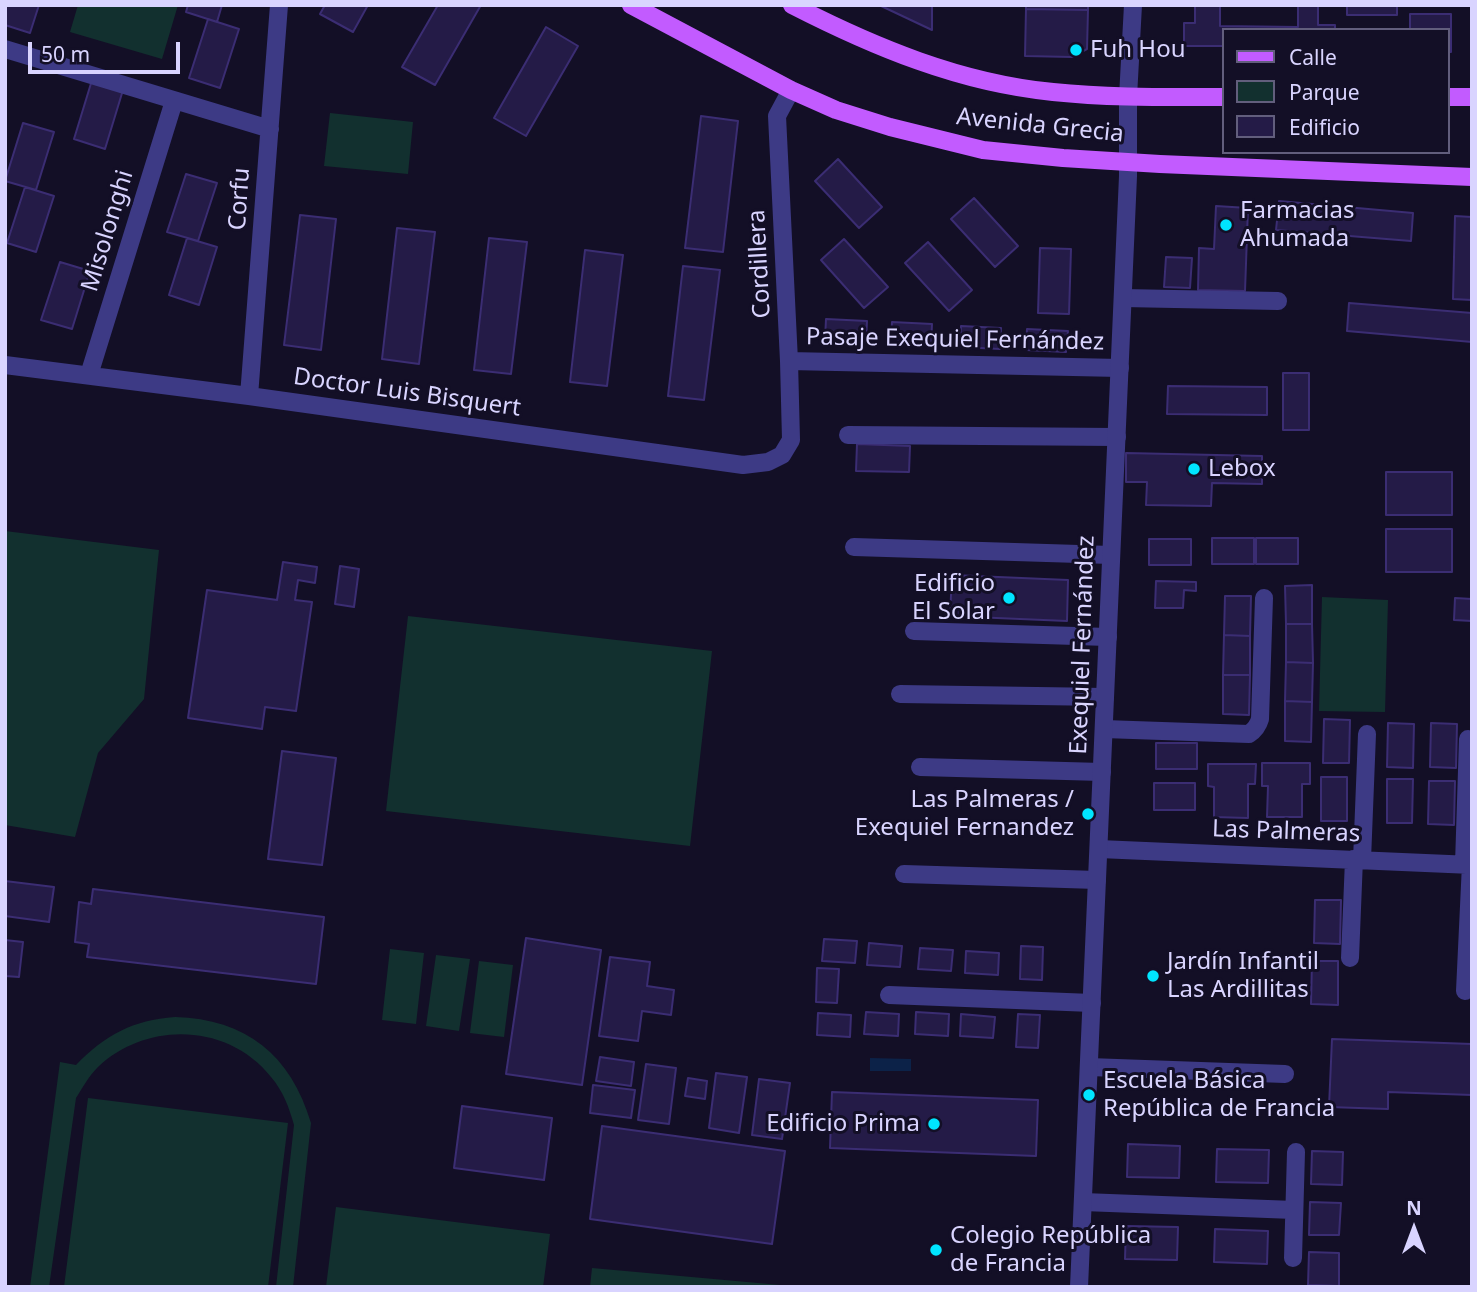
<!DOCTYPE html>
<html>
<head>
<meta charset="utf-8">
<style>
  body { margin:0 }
  #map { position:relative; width:1477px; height:1292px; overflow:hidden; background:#130f26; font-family:"Noto Sans",sans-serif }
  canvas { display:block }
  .frame { position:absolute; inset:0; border:7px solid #d9d4ff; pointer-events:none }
  .legend { position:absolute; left:1222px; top:28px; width:228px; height:126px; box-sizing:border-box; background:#130f26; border:2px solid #625e7d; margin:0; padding:9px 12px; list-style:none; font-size:21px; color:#d9d4ff }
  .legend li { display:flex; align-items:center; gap:14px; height:35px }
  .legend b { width:35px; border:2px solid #625e7d }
  .north { position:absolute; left:1379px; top:1194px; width:70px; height:70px; -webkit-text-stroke:5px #130f26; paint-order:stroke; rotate:0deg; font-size:19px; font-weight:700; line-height:28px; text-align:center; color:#d9d4ff }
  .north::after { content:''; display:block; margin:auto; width:24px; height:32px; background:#d9d4ff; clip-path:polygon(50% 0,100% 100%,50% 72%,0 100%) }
  .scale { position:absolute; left:28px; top:42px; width:152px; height:32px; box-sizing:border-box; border:4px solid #d9d4ff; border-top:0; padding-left:9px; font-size:21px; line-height:24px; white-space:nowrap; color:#d9d4ff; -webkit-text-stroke:5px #130f26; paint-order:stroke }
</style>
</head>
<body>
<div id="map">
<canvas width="1477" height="1292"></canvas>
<div class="frame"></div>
<ul class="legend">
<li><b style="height:9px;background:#c25bff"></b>Calle</li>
<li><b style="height:19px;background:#12302f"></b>Parque</li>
<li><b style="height:19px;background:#241b47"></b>Edificio</li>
</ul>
<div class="north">N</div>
<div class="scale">50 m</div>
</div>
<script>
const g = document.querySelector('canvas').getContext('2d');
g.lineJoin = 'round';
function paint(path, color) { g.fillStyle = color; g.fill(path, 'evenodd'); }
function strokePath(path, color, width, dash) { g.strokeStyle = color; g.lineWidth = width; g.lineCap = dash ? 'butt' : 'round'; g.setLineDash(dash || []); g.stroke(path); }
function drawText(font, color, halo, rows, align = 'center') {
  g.font = font + ' "Noto Sans",sans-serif'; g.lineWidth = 6; g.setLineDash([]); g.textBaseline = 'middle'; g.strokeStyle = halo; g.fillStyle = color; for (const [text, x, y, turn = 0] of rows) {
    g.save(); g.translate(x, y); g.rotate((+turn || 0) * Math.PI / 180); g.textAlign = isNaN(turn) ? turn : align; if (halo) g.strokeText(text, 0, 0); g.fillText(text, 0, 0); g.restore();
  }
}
paint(new Path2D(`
  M78,5H178L162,59L70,32Z
  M330,113L413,122L408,174L324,166Z
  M5,531L159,550L144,699L98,753L75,837L5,825Z
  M1322,597L1388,600L1385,712L1319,711Z
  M408,616L712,651L690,846L386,811Z
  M390,949L424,953L416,1024L382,1020Z
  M436,955L470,959L459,1031L426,1026Z
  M479,961L513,965L504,1037L470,1033Z
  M175,1017C246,1019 291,1055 311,1123L293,1287H276L294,1125C289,1107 283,1091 271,1077C228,1023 147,1021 98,1067C89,1076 83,1087 76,1098L49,1287H30L60,1062L76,1065C105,1035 133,1020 175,1017Z
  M88,1098L288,1123L268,1287H64Z
  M336,1207L550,1234L543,1287H326Z
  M592,1268L780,1285V1287H590Z`), '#12302f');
paint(new Path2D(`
  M870,1058L911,1059V1071H870Z`), '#0c2248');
const building = new Path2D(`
  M5,5H39L30,33L5,25Z
  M188,5H222L217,22L186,12Z
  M325,5H368L353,32L320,14Z
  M438,5H481L435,85L402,67Z
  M879,5H932V30Z
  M1026,5H1088V10L1026,9Z
  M1195,5H1220V26L1298,27V5H1318V25H1335V30H1223V46H1184V23H1195Z
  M1347,5H1397V15H1347Z
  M1026,9L1088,10L1087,49L1072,57L1025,56Z
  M1410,14H1451V52H1447V30H1410Z
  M208,19L239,29L220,88L189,78Z
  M546,27L578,46L526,136L494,118Z
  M92,80L123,90L105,149L74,139Z
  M701,116L738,121L723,252L685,248Z
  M23,123L54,132L36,190L5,181Z
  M838,159L882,207L859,228L815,181Z
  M186,174L217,183L198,241L167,232Z
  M25,187L54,196L36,252L7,243Z
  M974,198L1018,246L995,267L951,219Z
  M1279,201L1413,213L1411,241L1276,230Z
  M1216,206L1248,208L1245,291L1198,290L1199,248L1214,249Z
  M300,215L336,219L321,350L284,345Z
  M1455,216L1472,217V300L1453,299Z
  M397,228L435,232L419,364L382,359Z
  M187,238L217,247L199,305L169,295Z
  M489,238L527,242L511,374L474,370Z
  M844,239L888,287L864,308L821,260Z
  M928,242L972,290L949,311L905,263Z
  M1040,248L1071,249L1069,314L1038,313Z
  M585,250L623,255L607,386L570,382Z
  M1166,257L1192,258L1190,288L1164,287Z
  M60,262L90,271L72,329L41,320Z
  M683,266L720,270L704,400L668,396Z
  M1349,303L1472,313V342L1347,331Z
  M826,319L867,321L866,342L825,340Z
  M892,322L932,324L931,345L891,343Z
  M961,326L1001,328L1000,349L960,347Z
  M1027,329L1068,331L1066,352L1026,350Z
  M1283,373H1309V430H1283Z
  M1168,386L1267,387V415L1167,414Z
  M857,444L910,446L909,472L856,471Z
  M1126,453L1262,456V484L1212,483L1211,506L1146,505L1147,482H1126Z
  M1386,472H1452V515H1386Z
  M1386,529H1452V572H1386Z
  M1212,538H1254V564H1212Z
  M1256,538H1298V564H1256Z
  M1149,539H1191V565H1149Z
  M283,562L317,567L315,583L298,580L295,600L312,602L296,711L265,707L262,729L188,718L207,590L277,600Z
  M340,566L359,569L354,607L335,604Z
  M952,575L1068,580L1067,621L950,616Z
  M1156,581L1196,582V591L1184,590L1183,608H1155Z
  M1312,585V624H1286L1285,586Z
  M1225,596H1251L1250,636L1224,635Z
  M1455,598L1472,599V621L1454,620Z
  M1286,624H1312L1313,663L1286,662Z
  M1224,635L1250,636V675H1223Z
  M1286,662L1313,663L1312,702L1285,701Z
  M1223,675H1250L1249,715L1223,714Z
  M1285,701L1312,702L1311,742L1285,741Z
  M1324,719L1350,720L1349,763H1323Z
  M1388,723L1414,724L1413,768L1387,767Z
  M1431,723L1457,724L1456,768L1430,767Z
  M1156,743H1197V769H1156Z
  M282,751L336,758L322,865L268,859Z
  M1262,763H1310V784H1302V817H1267L1268,786H1262Z
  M1208,764H1256L1255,784H1248V818L1214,817V787L1208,786Z
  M1321,777H1347V821H1321Z
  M1387,779H1413L1412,823H1387Z
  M1429,781H1455L1454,825L1428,824Z
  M1154,783H1195V810H1154Z
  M5,881L54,887L49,922L5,916Z
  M93,889L324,917L316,984L87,957L89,944L75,942L79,902L91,904Z
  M1315,900H1341L1340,944L1314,943Z
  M526,938L601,950L582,1085L506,1074Z
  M824,939L857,941L855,963L822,961Z
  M5,940L23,942L19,977L5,976Z
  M869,943L902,946L900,967L867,965Z
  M1021,946L1043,947L1042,980L1020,979Z
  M920,948L953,950L951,971L918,969Z
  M966,951L999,953L998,975L965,973Z
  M610,957L650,962L647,986L674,990L671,1015L642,1011L638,1041L599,1036Z
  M1312,961H1338V1005L1311,1004Z
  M817,968L839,969L837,1003L816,1002Z
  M866,1012L899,1014L898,1036L864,1034Z
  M916,1012L949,1014L948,1036L915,1034Z
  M818,1013L851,1015L850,1037L817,1035Z
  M961,1014L995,1017L993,1038L960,1036Z
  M1018,1014L1040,1015L1038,1048L1016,1047Z
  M1332,1039L1472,1044V1095L1388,1092V1109L1329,1107Z
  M600,1057L634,1062L631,1086L596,1081Z
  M646,1064L676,1068L669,1124L638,1120Z
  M716,1073L747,1077L739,1133L709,1128Z
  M688,1078L707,1081L705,1099L685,1096Z
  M759,1079L790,1083L782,1139L752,1135Z
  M593,1085L635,1090L631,1118L590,1113Z
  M832,1092L1038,1100L1036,1156L830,1148Z
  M462,1106L552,1118L544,1180L454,1168Z
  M602,1126L785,1151L772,1244L590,1219Z
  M1128,1144L1180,1146L1179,1178L1127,1177Z
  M1217,1149L1269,1150L1268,1183L1216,1182Z
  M1312,1151L1343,1152L1342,1185L1311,1184Z
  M1310,1202L1341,1203L1339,1235H1309Z
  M1126,1226L1178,1227L1177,1260L1125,1259Z
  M1215,1229L1268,1231L1267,1264L1214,1262Z
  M1309,1252L1339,1253V1286L1308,1285Z`);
paint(building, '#241b47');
strokePath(building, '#3b2d73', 2);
strokePath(new Path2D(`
  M5,49L270,129
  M1123,298L1278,301
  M789,361L1120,368
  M5,365L249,396L743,465L768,462L782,455L791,440L789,361L777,116L791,90
  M89,375L174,101
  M249,396L279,5
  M848,435L1117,437
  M854,547L1111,555
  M914,631L1108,637
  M900,694L1105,697
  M1104,729L1249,734C1255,730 1258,726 1260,719L1264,598
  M920,767L1102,772
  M1099,849L1472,865
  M1362,860L1367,734
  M1464,864L1468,739
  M904,874L1097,880
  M1350,958L1354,859
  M1465,991L1471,864
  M889,995L1092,1003
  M1089,1067L1285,1074
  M1083,1202L1294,1210
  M1293,1258L1296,1152`), '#3d3a85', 18);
strokePath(new Path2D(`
  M1079,1287L1128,176V97L1133,5`), '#3d3a85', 18);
strokePath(new Path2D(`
  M631,5L791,90L836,110L890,127L983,150L1063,158L1160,164L1472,177
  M792,5C874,47 960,83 1053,92C1110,98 1166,97 1223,97
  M1447,97H1472`), '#c25bff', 18);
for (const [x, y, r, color] of [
  [1076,50,7,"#00e5ff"],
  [1226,225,7,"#00e5ff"],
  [1194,469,7,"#00e5ff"],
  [1009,598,7,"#00e5ff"],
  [1088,814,7,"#00e5ff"],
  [1153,976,7,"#00e5ff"],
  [1089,1095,7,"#00e5ff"],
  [934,1124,7,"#00e5ff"],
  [936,1250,7,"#00e5ff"]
]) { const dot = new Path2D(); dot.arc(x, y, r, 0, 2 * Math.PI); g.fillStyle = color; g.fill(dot); strokePath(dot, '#130f26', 2.5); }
drawText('24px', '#d9d4ff', '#130f26', [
  ["Fuh Hou",1090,50],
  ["Farmacias",1240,211],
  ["Ahumada",1240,239],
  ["Lebox",1208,469],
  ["Edificio",995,584,"right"],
  ["El Solar",995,612,"right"],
  ["Las Palmeras /",1074,800,"right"],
  ["Exequiel Fernandez",1074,828,"right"],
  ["Jardín Infantil",1167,962],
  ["Las Ardillitas",1167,990],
  ["Escuela Básica",1103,1081],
  ["República de Francia",1103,1109],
  ["Edificio Prima",920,1124,"right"],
  ["Colegio República",950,1236],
  ["de Francia",950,1264]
], 'left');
drawText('24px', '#d9d4ff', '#130f26', [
  ["Avenida Grecia",1040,126,6],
  ["Corfu",240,199,-86],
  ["Misolonghi",108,231,-73],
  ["Cordillera",760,264,-93],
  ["Pasaje Exequiel Fernández",955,340,1],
  ["Doctor Luis Bisquert",407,393,8],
  ["Exequiel Fernández",1083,645,-88],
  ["Las Palmeras",1286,832,2]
]);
</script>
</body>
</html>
